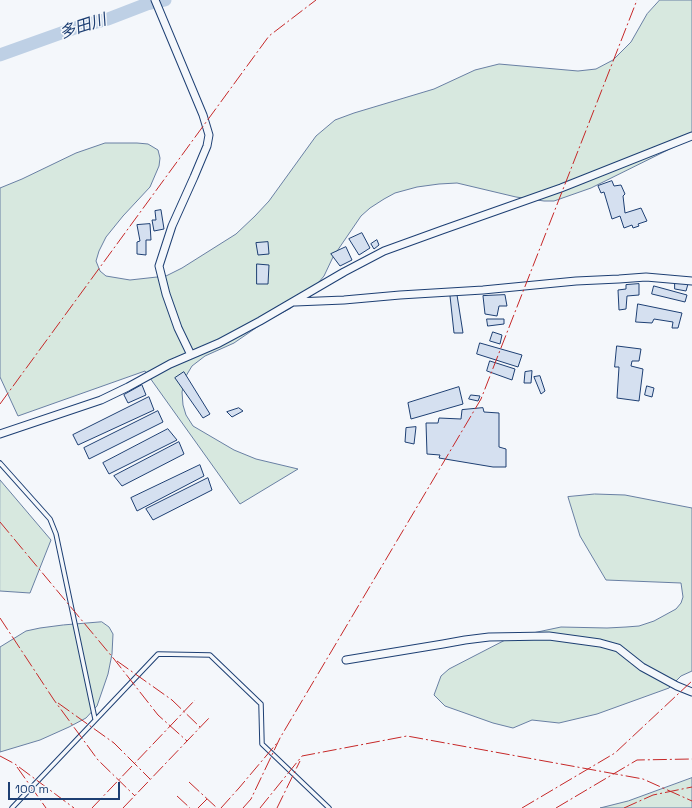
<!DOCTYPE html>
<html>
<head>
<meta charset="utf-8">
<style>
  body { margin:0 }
  #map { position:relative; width:692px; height:808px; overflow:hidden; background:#f4f7fb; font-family:"Space Grotesk",sans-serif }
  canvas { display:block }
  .scale { position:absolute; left:8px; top:782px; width:112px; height:18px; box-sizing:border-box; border:2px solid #1d3f73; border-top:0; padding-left:5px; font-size:12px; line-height:14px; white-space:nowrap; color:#1d3f73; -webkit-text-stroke:3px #f4f7fb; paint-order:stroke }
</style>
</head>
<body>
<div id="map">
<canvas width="692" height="808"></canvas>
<div class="scale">100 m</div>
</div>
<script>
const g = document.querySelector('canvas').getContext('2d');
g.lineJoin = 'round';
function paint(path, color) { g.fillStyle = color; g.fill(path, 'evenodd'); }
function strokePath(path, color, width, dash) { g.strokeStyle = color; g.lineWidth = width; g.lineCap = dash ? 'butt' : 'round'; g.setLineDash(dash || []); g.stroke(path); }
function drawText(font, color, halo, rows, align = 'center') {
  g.font = font + ' "Space Grotesk","Noto Sans JP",sans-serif'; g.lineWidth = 3; g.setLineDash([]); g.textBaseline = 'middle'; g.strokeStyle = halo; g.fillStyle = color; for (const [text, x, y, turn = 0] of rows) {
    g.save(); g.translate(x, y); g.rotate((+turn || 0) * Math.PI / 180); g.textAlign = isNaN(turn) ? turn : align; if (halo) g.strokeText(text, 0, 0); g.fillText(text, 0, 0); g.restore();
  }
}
const green = new Path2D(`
  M660,0H692V138L591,188L554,201H544L516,197L457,183L439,184L417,187L395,193L384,199L370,208L361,216L333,257L324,276L313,289L291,308L263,323L234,343L205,356L192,366L186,376L182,392L183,405L186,415L193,426L234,450L256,459L298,469L240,504L145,371L18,416L0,377V188L22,179L76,153L105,143H137L148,144L158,150L160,158L159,166L150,187L123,216L106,237L99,251L96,261L100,271L106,276L130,280L166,276L182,268L236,234L255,216L269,201L316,136L335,120L354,113L434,89L475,70L499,64L578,71L596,69L613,60L631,42L647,14Z
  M0,480L51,540L30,593L0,591Z
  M595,494L625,495L692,508V671L681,676L669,688L597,714L559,723L532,720L513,728L493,723L445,706L434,695L441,676L449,669L509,638L561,627L607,628L626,627L639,626L654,621L676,609L681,603L683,597L681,583L606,580L580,536L568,497Z
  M102,622L109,627L113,634L112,654L108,674L97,706L86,718L69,727L40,740L0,752V647L26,631L40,628L63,625Z
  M692,778V808H600L628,801Z`);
paint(green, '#d7e8df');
strokePath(green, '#687fa3', 1);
strokePath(new Path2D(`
  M0,55L78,27L108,19L147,4L165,0`), '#bed0e5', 13);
const building = new Path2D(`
  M612,181L614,186L621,185L625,194L623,196L625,213L641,208L647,221L638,224L639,226L633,228L632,225L624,228L620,216L612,219L604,192L601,193L598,186Z
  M161,210L164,229L154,231L152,220H156L155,211Z
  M150,224L151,240H146V255L137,254V242L140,241L137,225Z
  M362,233L370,248L359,255L349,239Z
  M377,240L379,245L374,249L371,244Z
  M268,242L269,254L258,255L256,243Z
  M346,247L352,260L340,266L331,254Z
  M257,264L269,265L268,284H257Z
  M675,282L688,284L686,291L675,289Z
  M639,284V295L627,296L626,309L619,310L618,290L626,289V285Z
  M654,286L687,295L685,302L652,294Z
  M457,295L463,333H454L450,296Z
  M505,295L507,306H499L497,316L485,314L483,296Z
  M638,304L682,313L678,328H672L673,322L654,319L652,323L636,322Z
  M487,319H504V324L488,326Z
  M493,332L502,335L500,344L490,341Z
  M480,343L522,355L518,367L477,354Z
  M617,346L641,349L639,361H632L631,366L643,369L639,401L617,398L619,367H615Z
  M490,361L515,369L512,380L487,371Z
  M532,371L531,383H524L525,372Z
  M184,372L210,414L203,418L175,378Z
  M540,376L545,391L541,394L534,377Z
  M142,385L146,395L128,403L124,395Z
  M647,386L654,388L652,397L645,395Z
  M459,387L463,404L411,419L408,403Z
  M471,395L480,396L478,401L469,399Z
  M149,397L154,410L78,445L73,435Z
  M239,408L243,411L232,417L227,412Z
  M483,408L484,412L499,413V447L506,449V467H493L439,458L440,455L427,454L426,423H438L439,418L461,419L462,410Z
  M158,411L163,422L89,459L84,448Z
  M416,427L414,444L405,442L406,428Z
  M168,429L177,440L109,474L103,463Z
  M179,442L184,454L122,486L114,476Z
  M200,465L204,476L137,511L131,498Z
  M208,478L212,490L153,520L146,509Z`);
paint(building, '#d5e0f0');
strokePath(building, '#1d3f73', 1);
const service = new Path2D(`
  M0,463L50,519L56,534L95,719
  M12,808L158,654L210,655L261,704L262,744L329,808`);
const minor = new Path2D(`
  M155,0L203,115L209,135L207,146L194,177L172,226L159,266L166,294L178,328L191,355
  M295,302L344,300L400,295L483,290L576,281L619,279L646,277L692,281
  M0,434L101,400L128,387L170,364L219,343L260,321L344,272L384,251L442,230L561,188L692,136
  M346,660L443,644L465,640L489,637L549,636L600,643L618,648L642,667L677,686L692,692`);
strokePath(service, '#1d3f73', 5.5);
strokePath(minor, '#1d3f73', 9);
strokePath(service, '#f4f7fb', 3.5);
strokePath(minor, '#f4f7fb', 7);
strokePath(new Path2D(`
  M0,404L269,36L316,0
  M0,522L114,659L158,715L187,741
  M0,618L54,700L98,760L135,796
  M117,661L172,700L200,727
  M58,703L114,743L150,779
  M0,756L15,764L74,808
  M17,767L46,808
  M189,782L217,808
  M177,796L190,808
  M92,808L195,700
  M123,808L210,717
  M198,808L207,799
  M221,808L239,788L277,743
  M243,808L251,799L280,738L481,399L637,0
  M260,808L302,756L407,736L643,779L692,801
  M277,808L300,761
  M522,808L615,753L692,681
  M556,808L637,760L692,759
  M624,808L653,795L692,787`), '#c62828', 1, [14, 3, 2, 3]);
drawText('italic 16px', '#1d3f73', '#f4f7fb', [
  ["多田川",83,27,-18]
]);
</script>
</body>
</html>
